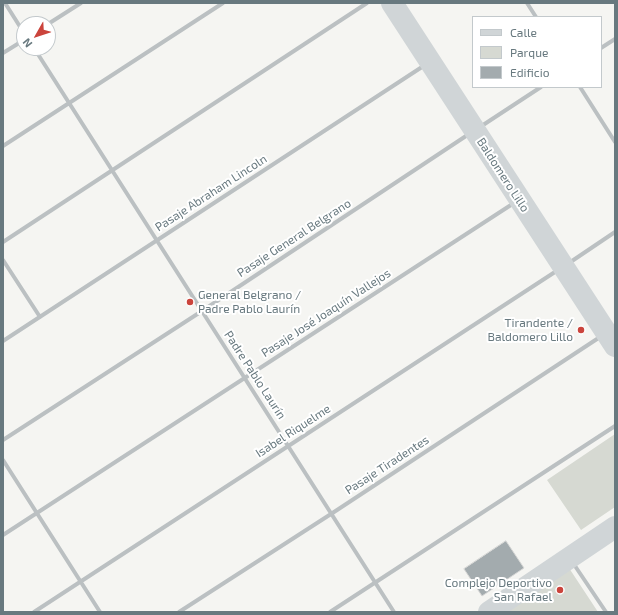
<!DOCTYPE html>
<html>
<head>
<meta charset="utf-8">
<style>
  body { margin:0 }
  #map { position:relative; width:618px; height:615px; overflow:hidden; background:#f5f5f2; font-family:"Exo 2",sans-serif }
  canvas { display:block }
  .frame { position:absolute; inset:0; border:4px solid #68797f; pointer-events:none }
  .legend { position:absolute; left:472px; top:16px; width:130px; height:72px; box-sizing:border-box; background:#fff; border:1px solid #c3c9cc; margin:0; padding:5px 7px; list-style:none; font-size:12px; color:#68797f }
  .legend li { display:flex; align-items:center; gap:8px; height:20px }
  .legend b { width:20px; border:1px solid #c3c9cc }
  .north { position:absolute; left:16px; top:16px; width:40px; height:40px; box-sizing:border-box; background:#fff; border:1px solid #c3c9cc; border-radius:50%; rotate:231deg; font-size:11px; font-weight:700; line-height:16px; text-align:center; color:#68797f }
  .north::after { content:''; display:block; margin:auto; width:14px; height:18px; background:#cb443c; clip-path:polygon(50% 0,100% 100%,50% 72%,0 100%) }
</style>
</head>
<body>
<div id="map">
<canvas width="618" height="615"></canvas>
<div class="frame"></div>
<ul class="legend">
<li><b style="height:5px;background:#d0d5d7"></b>Calle</li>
<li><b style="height:11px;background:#d6d9d2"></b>Parque</li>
<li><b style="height:11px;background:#a3abae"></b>Edificio</li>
</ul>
<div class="north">N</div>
</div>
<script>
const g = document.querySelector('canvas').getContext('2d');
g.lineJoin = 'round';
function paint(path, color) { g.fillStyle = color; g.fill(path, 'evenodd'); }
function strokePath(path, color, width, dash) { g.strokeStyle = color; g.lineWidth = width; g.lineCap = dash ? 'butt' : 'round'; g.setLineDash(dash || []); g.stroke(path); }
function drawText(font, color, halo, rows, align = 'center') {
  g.font = font + ' "Exo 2",sans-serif'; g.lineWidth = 4; g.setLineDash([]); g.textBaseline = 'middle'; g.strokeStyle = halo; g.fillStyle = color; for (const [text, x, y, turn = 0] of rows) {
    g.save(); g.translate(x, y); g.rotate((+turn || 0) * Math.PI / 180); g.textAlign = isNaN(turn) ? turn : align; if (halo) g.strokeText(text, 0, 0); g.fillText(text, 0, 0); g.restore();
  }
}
paint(new Path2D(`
  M615,434V507L581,530L547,480Z
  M569,568L598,612H504Z`), '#d6d9d2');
const building = new Path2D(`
  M506,541L524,568L482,596L464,569Z`);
paint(building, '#a3abae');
strokePath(building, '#d6d6d5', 1);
strokePath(new Path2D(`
  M5,3L24,33
  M527,3L536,17
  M48,24L81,3
  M34,48L394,612
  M601,48L615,39
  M3,53L24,40
  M580,87L615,142
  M480,127L541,87
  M3,146L223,3
  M3,242L367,3
  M3,260L40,317
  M569,263L615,232
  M3,341L425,65
  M3,440L202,311L469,134
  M3,460L100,612
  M3,535L514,203
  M573,563L606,612
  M34,612L558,270
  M179,612L331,514L600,337
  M330,612L615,426`), '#bbc0c2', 4);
strokePath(new Path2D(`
  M392,3L615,346
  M489,612L615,527`), '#d0d5d7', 22);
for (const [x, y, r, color] of [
  [190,302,4,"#cb443c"],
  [581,330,4,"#cb443c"],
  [560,590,4,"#cb443c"]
]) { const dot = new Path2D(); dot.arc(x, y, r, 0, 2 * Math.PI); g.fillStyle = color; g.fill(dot); strokePath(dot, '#fff', 1.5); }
drawText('12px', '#68797f', '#fff', [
  ["Baldomero Lillo",503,175,57],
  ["Pasaje Abraham Lincoln",211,193,-33],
  ["Pasaje General Belgrano",294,238,-33],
  ["Pasaje José Joaquín Vallejos",326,313,-33],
  ["Padre Pablo Laurín",255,375,57],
  ["Isabel Riquelme",293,431,-33],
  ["Pasaje Tiradentes",387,465,-33]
]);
drawText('12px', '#68797f', '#fff', [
  ["General Belgrano /",198,295,"left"],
  ["Padre Pablo Laurín",198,309,"left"],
  ["Tirandente /",573,323],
  ["Baldomero Lillo",573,337],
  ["Complejo Deportivo",552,583],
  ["San Rafael",552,597]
], 'right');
</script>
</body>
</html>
